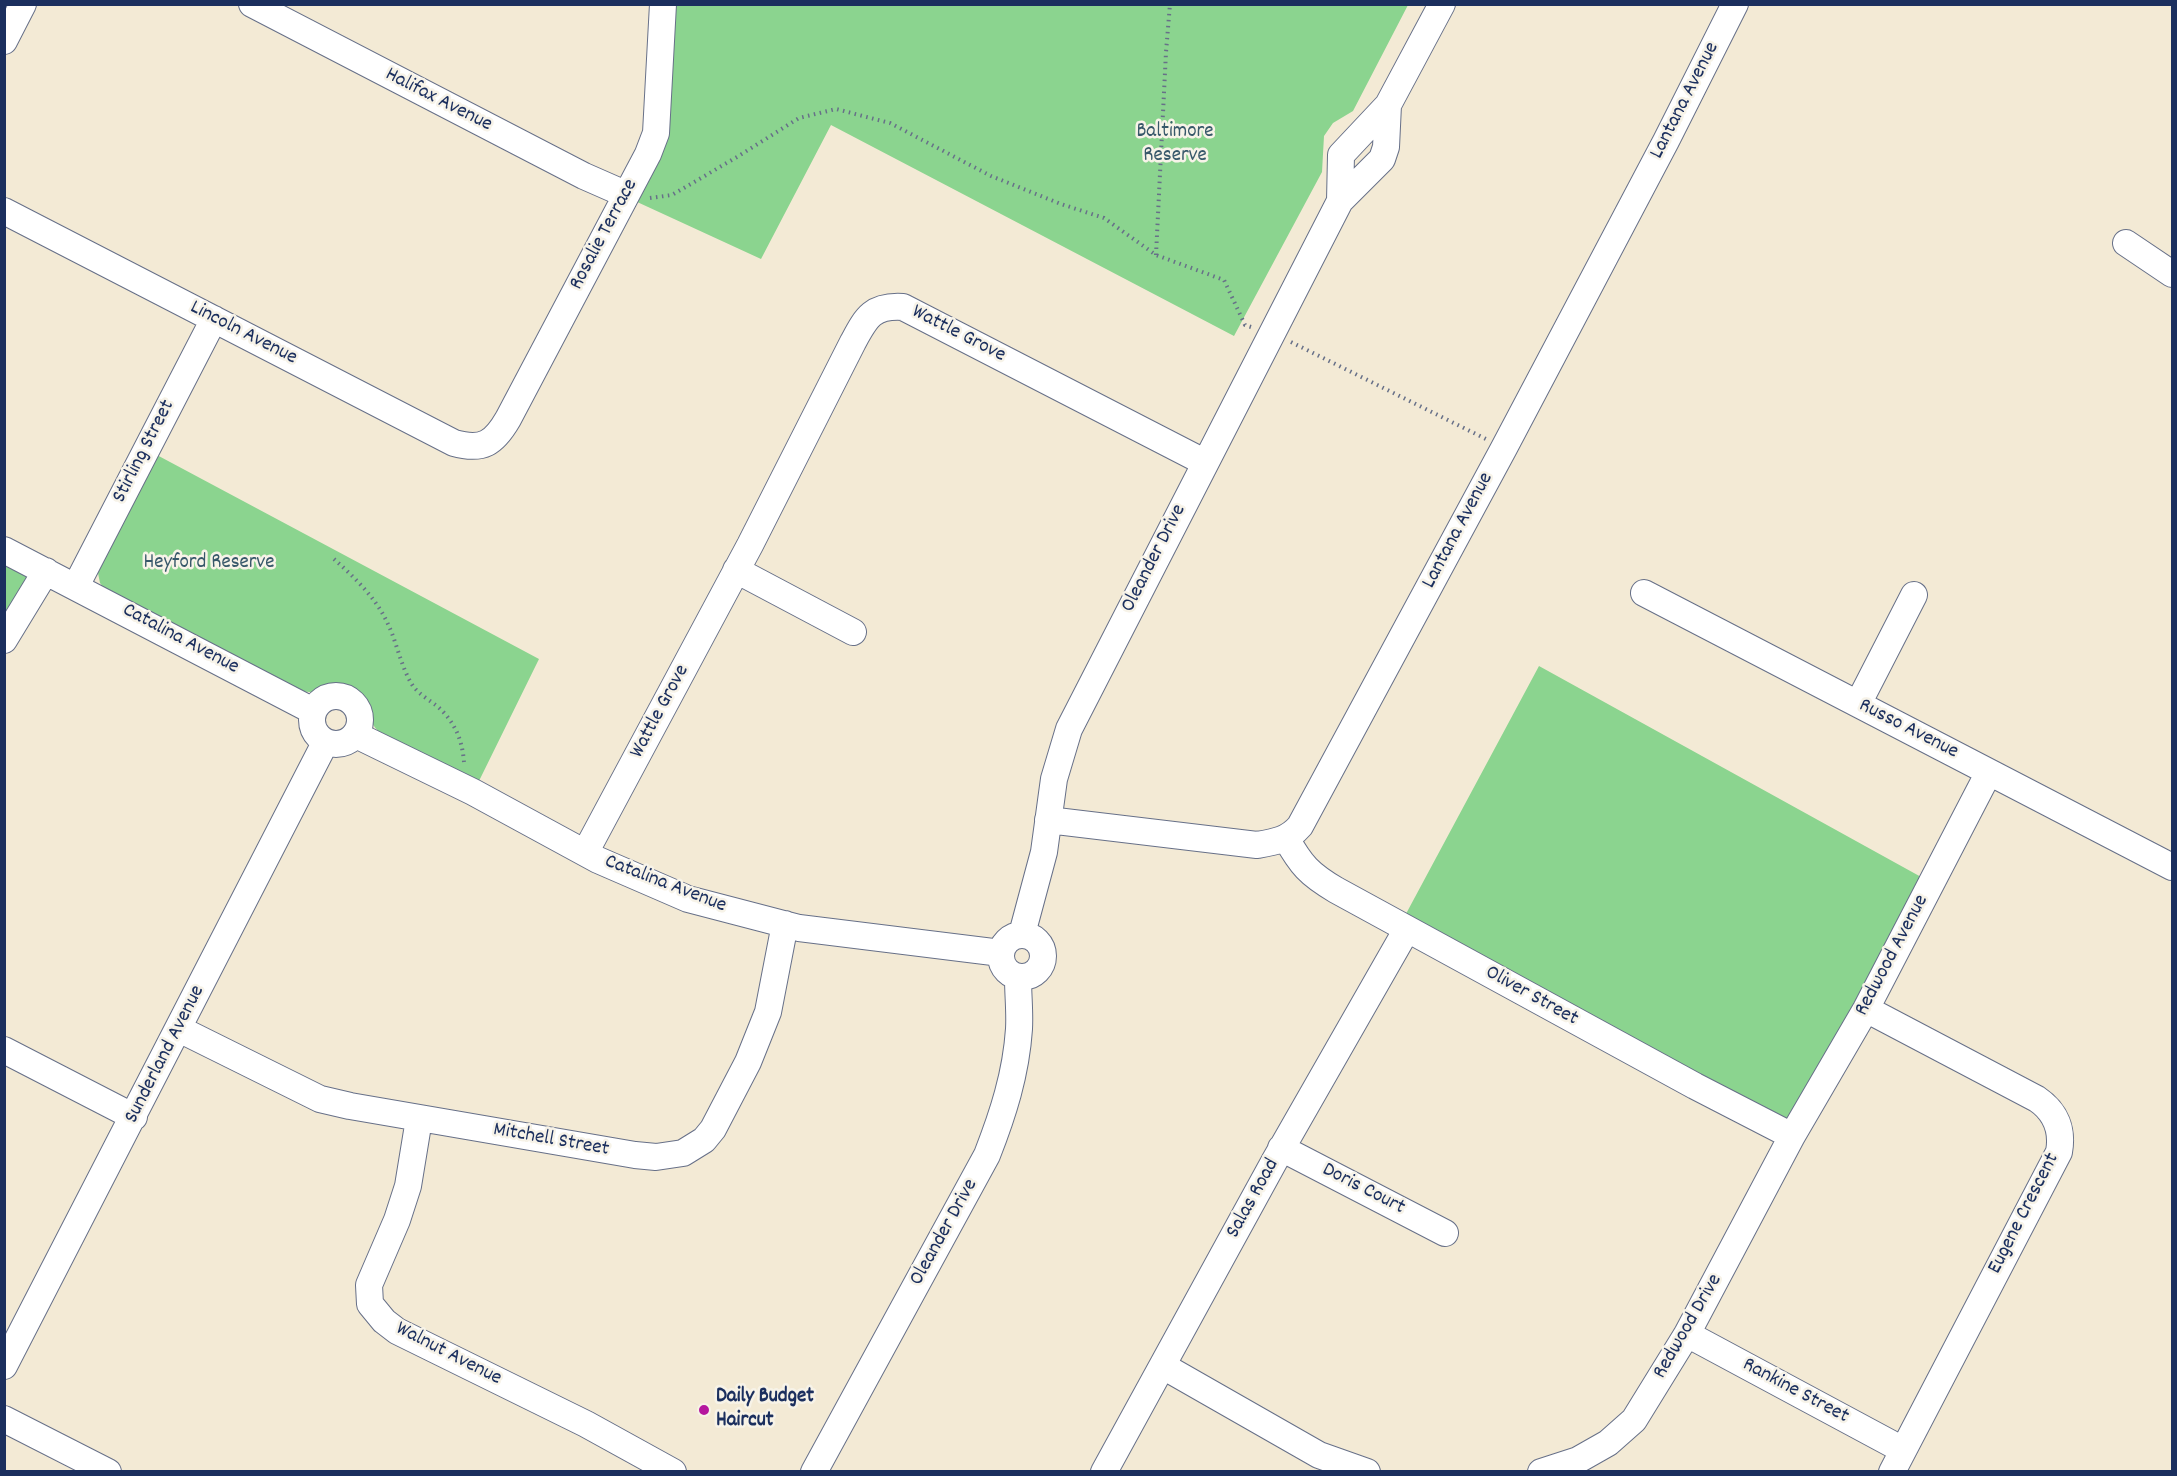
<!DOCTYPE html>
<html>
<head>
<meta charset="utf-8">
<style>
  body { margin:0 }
  #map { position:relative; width:2177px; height:1476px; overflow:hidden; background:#f3ead5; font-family:Dekko,sans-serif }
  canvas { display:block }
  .frame { position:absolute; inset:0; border:6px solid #1b2f5e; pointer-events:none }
</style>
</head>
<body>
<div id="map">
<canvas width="2177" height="1476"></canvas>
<div class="frame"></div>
</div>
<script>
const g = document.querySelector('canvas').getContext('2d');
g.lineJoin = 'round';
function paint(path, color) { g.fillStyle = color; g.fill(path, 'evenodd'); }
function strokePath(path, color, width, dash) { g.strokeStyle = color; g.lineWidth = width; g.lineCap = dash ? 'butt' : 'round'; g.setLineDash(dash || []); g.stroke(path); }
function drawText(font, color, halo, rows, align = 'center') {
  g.font = font + ' Dekko,sans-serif'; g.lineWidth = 5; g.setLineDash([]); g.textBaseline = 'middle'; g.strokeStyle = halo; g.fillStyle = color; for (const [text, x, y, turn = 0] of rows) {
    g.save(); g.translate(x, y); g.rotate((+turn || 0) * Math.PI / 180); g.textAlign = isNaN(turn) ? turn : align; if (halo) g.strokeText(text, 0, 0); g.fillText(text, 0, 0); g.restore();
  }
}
paint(new Path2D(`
  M671,5H1408L1353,111L1333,123L1324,136L1322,172L1234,336L831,125L761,259L635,201Z
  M155,454L539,659L478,783L379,732C368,722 369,709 359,699C344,684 328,692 310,692C305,692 300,690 295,689L108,593L100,583L97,568Z
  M5,550L46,571L5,640Z
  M1539,666L1932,883L1792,1136L1400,925Z`), '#8bd48f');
const minor = new Path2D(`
  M252,4L584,176L625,194
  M4,41L23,4
  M1340,201L1341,155L1388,105L1442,4
  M4,211L454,443C483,451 494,443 508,419L648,154L656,133L663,4
  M2126,243L2172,274
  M4,550L313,711
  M736,570L853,632
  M76,586L214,319
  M1644,593L2172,867
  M4,640L46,571
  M312 720a24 24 0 1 1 48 0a24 24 0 1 1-48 0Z
  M1858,704L1914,595
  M356,735L473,792L598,860L688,899L799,928L1001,953
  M1048,820L1257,845C1275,842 1288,840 1300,826L1504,448L1666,141L1735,4
  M1286,838C1301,865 1309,874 1336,890L1695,1086L1792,1136
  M585,853L750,545L853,342C866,318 872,305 903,307L1204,462
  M1022,934L1044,852L1054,779L1069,729L1340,201L1382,159L1386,147L1388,105
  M1001 956a21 21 0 1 1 42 0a21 21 0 1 1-42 0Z
  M1866,1009L2037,1099C2056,1112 2063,1130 2059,1152L1892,1472
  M179,1029L320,1099L350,1106L635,1155L656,1157L683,1153L704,1140L713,1129L748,1062L768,1012L785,924
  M4,1050L134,1117
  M419,1119L408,1186L397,1220L369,1285L370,1304L384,1321L397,1331L586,1424L673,1472
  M1281,1148L1445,1233
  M1687,1334L1903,1450
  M4,1366L325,743
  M1163,1366L1319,1455L1367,1472
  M4,1419L108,1472
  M814,1472L987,1155C1003,1114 1016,1074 1019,1029C1020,1012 1018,995 1018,978
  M1104,1472L1275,1160L1407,929
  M1541,1472L1578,1460L1608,1443L1634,1420L1687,1334L1792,1136L1866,1009L1989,772`);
strokePath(minor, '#677088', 28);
strokePath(new Path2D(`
  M650,198L672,195L737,157L799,118L836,109L890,123L991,176L1061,204L1104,218L1156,255L1224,280L1245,325L1251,327
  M1156,255L1166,52L1170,4
  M1291,342L1486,439
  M334,559C354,577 376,598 387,622C397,642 401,668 413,686C419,694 429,700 437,706C455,722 462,739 464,762`), '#677088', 4, [1.5, 4.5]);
strokePath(minor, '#fff', 26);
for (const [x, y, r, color] of [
  [704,1410,6,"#b5179e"]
]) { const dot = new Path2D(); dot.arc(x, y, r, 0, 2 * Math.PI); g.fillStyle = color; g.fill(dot); strokePath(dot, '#f7f3e8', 2); }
drawText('21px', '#1b2f5e', '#f7f3e8', [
  ["Halifax Avenue",438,101,27],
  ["Lantana Avenue",1686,101,-63],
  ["Rosalie Terrace",605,235,-62],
  ["Lincoln Avenue",243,334,27],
  ["Wattle Grove",958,335,27],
  ["Stirling Street",145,452,-63],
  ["Lantana Avenue",1459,531,-62],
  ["Oleander Drive",1155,559,-63],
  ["Catalina Avenue",180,640,28],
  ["Wattle Grove",661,712,-62],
  ["Russo Avenue",1908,730,27],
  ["Catalina Avenue",665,885,21],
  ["Redwood Avenue",1893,956,-62],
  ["Oliver Street",1531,997,29],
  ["Sunderland Avenue",166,1055,-63],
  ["Mitchell Street",551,1141,10],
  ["Doris Court",1363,1190,27],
  ["Salas Road",1254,1199,-61],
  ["Eugene Crescent",2025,1214,-63],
  ["Oleander Drive",945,1233,-61],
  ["Redwood Drive",1689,1327,-60],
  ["Walnut Avenue",448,1355,27],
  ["Rankine Street",1795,1392,28]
]);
drawText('21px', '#37586a', '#f7f3e8', [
  ["Baltimore",1175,133],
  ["Reserve",1175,157],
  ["Heyford Reserve",209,564]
]);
drawText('bold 21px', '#1b2f5e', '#f7f3e8', [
  ["Daily Budget",716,1398],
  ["Haircut",716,1422]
], 'left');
</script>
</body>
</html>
